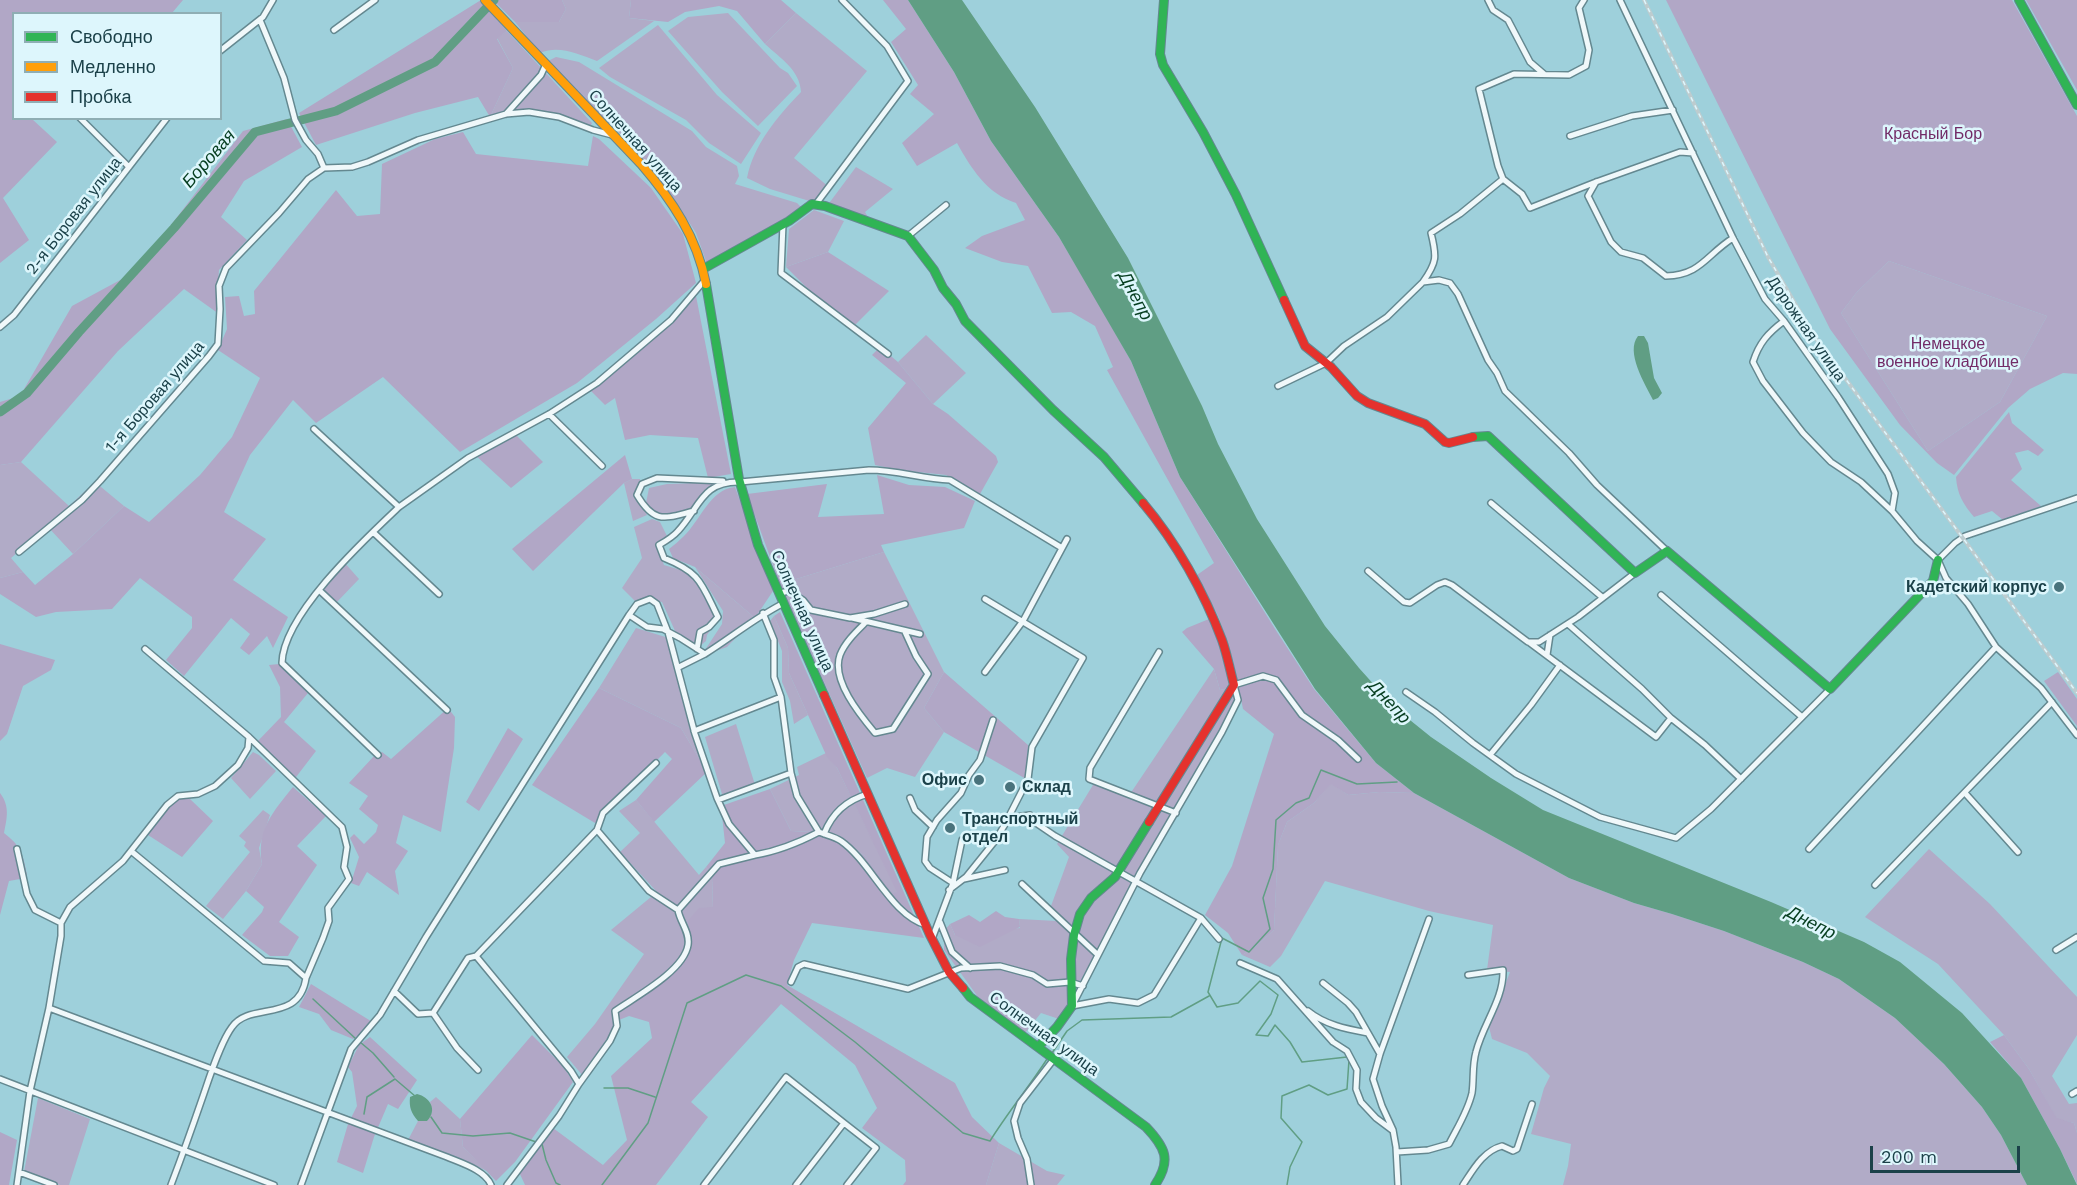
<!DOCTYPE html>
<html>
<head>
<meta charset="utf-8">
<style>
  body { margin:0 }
  #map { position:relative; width:2077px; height:1185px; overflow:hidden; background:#9ed0db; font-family:"Work Sans",sans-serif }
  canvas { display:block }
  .legend { position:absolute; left:12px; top:12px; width:210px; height:108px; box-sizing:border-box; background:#ddf6fc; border:2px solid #8faeb4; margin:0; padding:8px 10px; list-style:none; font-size:18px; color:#1b4149 }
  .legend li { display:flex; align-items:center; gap:12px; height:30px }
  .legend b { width:30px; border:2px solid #8faeb4 }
  .scale { position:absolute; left:1870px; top:1146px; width:150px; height:27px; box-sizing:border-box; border:3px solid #1b4149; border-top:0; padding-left:8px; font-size:18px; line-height:21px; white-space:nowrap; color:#1b4149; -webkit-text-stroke:4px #ddf6fc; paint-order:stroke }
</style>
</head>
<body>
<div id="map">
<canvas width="2077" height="1185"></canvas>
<ul class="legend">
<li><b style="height:8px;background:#30b455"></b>Свободно</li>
<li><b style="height:8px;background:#ff9f0a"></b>Медленно</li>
<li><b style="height:8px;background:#e5322d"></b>Пробка</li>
</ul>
<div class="scale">200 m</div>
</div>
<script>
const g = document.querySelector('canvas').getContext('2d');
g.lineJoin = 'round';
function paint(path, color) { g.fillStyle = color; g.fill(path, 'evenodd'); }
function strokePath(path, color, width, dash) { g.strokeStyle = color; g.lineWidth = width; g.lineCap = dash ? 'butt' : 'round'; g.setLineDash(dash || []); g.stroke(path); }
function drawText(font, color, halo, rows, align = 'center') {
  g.font = font + ' "Work Sans",sans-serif'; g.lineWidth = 5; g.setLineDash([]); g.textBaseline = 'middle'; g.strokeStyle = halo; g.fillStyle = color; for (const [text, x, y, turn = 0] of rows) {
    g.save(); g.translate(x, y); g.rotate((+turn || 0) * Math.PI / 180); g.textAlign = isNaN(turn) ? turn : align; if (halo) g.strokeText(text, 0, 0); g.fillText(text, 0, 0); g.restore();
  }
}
paint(new Path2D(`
  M562,0H631L629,18L654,21L597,61C578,54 559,45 540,53L515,22H559L566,9Z
  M728,13L780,68L788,73L797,86L758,126L722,92L668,31L688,17Z
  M796,13L867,71L794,158L829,187L816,203L770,189L747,178C754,144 777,117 801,92C800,70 780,58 765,44Z
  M658,25L717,95L761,133L741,164L709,143L686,120L610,77L599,68Z
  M507,31L592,123L590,127C550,112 533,106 490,117L513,68L497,38Z
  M556,57L579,62L692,131L706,147L737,166L739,176L735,184L797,203L802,208L782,223L707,264L696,233L670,193L630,143L593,108L548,61Z
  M856,167L893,189L865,212L869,219L827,206Z
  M814,210L844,221L828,252L786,267L789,229Z
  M1889,261L2047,316L2000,402L1928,451L1841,313L1857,292Z
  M926,335L966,373L933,404L898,362Z
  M21,462L69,506L95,482L124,506L73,554L48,527L11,558L23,572L0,578V465Z
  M632,479H640L641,504L647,515L633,521L624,483Z
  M727,482L713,489L697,512L674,520L657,515L646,503L649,488L667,484Z
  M652,519L660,522L669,540L658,548L664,565L694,574L717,621L707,635L706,641L699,647L676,633L662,602L648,599L636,602L622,588L642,558L634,527Z
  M884,552L944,672L924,708L944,732L915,777L887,768L867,778L780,584Z
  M344,562L359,579L336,603L321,587Z
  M695,567L755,618L727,647L710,653L705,650L722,624L723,611Z
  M774,616L788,648L789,673L808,715L794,724L790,701L782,682V651L770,621Z
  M636,628L672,639L707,772L681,728L599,688Z
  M1214,669L1220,690L1233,687L1239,703L1173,815L1059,1019L1041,1013L1025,1033L978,997L944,950V931L950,924L955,935L1020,928L1019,919L1057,921L1051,906L1069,857L1057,844L1096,780L1130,794Z
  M736,724L756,788L724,801L705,737Z
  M253,752L259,755L276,771L250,799L231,778Z
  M826,753L837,768L898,892L892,895L865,856L832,833L791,831L770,789L799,775L797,767Z
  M1331,783L1348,795L1379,792L1414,793L1569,878L1634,903L1672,914L1724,931L1803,962L1839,979L1895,1018L1944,1064L1982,1107L2001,1135L2027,1185H1563L1568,1166L1571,1144L1531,1134L1544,1088L1550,1076L1527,1053L1492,1039L1489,1027L1510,972L1487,970L1493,925L1429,911L1325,881L1281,956L1270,967L1242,955L1255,947L1274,930L1278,845L1287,822L1314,803Z
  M636,800L699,875L706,867L712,875L713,908L687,922L691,940L689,949L619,1020L583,1076L567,1057L595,1024L644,954L611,930L657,892L620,852L640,833L619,811Z
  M263,810L270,815L259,848L262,864L246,891L223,919L206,906L250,852L244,846L246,842L239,836Z
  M1929,849L1990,904L2077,997V1035L2052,1076L2069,1104L2077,1103V1133L2074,1123L2057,1119L2029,1069L2004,1035L1938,964L1865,917Z
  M436,1097L460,1119L463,1147L487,1171L457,1157L408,1140L418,1121H427L432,1112L430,1102Z
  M38,1098L90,1119L69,1185H60L24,1172Z
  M999,1143L1047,1171L1065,1175L1057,1185H986Z`), '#b1abc7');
paint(new Path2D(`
  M0,0H183L172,13L14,14V118L32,119L57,142L3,198L29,240L0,263Z
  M481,0L507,31L497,39L513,68L490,117L478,97L415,113L316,145L299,113Z
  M493,0H562L566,9L559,22H515Z
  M631,0H781L796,13L765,44L737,11L719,6L685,12L668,22L629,18Z
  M883,0H908L954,72L991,141L1059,237L1094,296L1131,361L1180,477L1277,632L1314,689L1376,763L1414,793L1379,792L1348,795L1331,784L1314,803L1287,822L1278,845L1274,930L1255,947L1242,955L1228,933L1205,915L1232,866L1274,734L1243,709L1233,660L1219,618L1197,575L1214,563L1107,370L1113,367L1095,326L1071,312L1052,313L1028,266L1002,262L965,248L982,236L1025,220L1016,203C987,194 971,168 957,143L917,166L902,143L934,114L910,94L918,85L891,42L906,29Z
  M1666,0H2012L2077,116V374L2063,373L2030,389L2008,408L1954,475L1937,463L1900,425L1830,329ZM1889,261L2047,316L2000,402L1928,451L1841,313L1857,292Z
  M2026,0H2077V90Z
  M287,119L302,147L244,181L221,217L247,240L219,270L217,297L219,314L184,289L118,351L21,462L0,465V402L20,396L72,306L135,272L243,131Z
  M463,132L476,154L588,166L593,136L599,139L651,188L683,234L696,283L656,319L577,383L460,452L383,377L316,423L293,400L250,455L224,512L266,539L233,580L288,617L273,648L267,636L249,655L240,648L250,634L231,618L184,676L166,660L192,628V617L140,578L112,609L56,612L36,617L0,594V578L23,572L35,585L73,554L124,506L149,522L200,475L232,437L260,378L218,350L227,329L225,297L239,296L244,316L255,314L254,291L336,190L357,216L380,214L382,164L435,139Z
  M828,252L889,291L855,325L820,301L786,267Z
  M696,296L731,474L708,478L698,438L650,435L625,440L615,398L605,405L589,389Z
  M880,347L898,362L933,404L948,414L996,456L998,462L980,494L946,475L899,470L875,465L868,428L906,383L872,355Z
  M2009,412L2012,423L2044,450L2038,456L2028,450L2015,453L2022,469L2011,480L2041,506L2003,520L1992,511L1974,517C1963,504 1957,494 1956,477Z
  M513,432L543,462L511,488L474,454Z
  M625,455L632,479L624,483L533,571L512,549Z
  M877,475L909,485L945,487L975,501L964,528L881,545L884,552L780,584L747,494L827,484L818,517L884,514Z
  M735,487L773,591L755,618L695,567L673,558L669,549C674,545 679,541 684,536C700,521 710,489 735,487Z
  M780,612L924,938L812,923L794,960L787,985L955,1083L972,1117L999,1143L986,1185H903L906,1181L905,1160L862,1128L877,1108L855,1065L781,1004L691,1102L708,1117L656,1185H525L519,1172L553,1128L603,1165L627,1140L611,1076L652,1038L649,1022L629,1016L619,1020L615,1013L654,986L689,949L691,940L687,922L699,908L713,907L712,875L706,867L725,843L721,806L770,789L791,831L831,833L865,856L892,894L897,892L837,768L827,757L789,673L788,648L774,616Z
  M1209,619L1228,667L1233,687L1220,690L1214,669L1182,632L1187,628Z
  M0,644L55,660L51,670L23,686L7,734L0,741Z
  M279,664L308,693L284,722L316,751L293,781L255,744L281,717L280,687L269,665Z
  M944,672L1028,745L1026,779L944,732L924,708Z
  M2058,672L2077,699V726L2044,681Z
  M599,688L681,728L707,772L654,822L636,800L672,759L665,752L595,823L532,785Z
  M448,708L455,717L454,748L441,832L403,815L396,843L408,851L395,871L399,895L367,872L359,886L351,883L359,857L350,838L354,834L364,844L376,832L378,825L359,809L368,796L349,783L375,755L382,752L391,759Z
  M508,728L523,739L479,811L466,802Z
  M293,787L326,816L297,846L317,865L279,922L299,937L288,956H270L242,935L262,912L264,907L246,891L262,864C256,830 273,812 293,787Z
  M0,793C10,806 7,818 4,833C21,846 23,854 27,875L20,879L9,881L0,915Z
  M174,799H190L213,821L182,857L148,835Z
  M996,911L1005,917L1019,919L1020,927L980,947L955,935L950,924L969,915L980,922Z
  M311,984L374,1023L353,1039L331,1030L319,1014L299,1007Z
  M532,1035L564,1067L573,1082L515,1162L496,1181L463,1147L460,1119Z
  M2004,1035L2029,1069L2057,1118L2074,1123L2077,1133V1184L2060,1149L2021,1078L1990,1042Z
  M370,1037L417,1080L398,1109L388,1104L374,1137L363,1173L337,1162L348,1124L357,1106L352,1072L348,1067L359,1045Z
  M0,1132L17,1140L9,1185H0Z`), '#b1a7c6');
paint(new Path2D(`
  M908,0H962L1035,107L1128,258L1202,406L1218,444L1257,519L1325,626L1359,668L1395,708L1431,737L1491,778L1543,810L1771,902L1864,942L1900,962L1962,1013L2021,1078L2060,1149L2077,1185H2027L2001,1135L1982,1107L1944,1064L1895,1018L1839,979L1803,962L1724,931L1672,914L1634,903L1569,878L1414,793L1376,763L1315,689L1180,477L1131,361L1059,237L991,141L954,72Z
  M1638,336H1644L1648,343L1654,378L1662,393L1658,398L1653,400C1645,384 1625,352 1638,336Z
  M417,1094C430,1097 438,1110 427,1121H418C411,1113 409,1107 410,1097Z`), '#609e84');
strokePath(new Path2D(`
  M313,999L356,1039
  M360,1042L373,1053L394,1077
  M1052,1053L1067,1031L1082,1020L1171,1017L1209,996
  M1347,1057L1302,1062L1290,1042L1275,1025L1268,1036L1256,1035L1271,1014L1278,995L1260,981L1238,1003L1217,1007L1208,992L1222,938L1249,952L1270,929L1263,898L1273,869L1276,820L1296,803L1309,798L1321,770L1357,784L1397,782
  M604,1088H628L655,1097
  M364,1114L367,1097L395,1079L415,1096
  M431,1117L442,1133L473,1136L510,1133L542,1144L546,1160L556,1183L560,1185
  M602,1185L648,1123L687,1003L746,975L781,986L855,1042L963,1133L990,1141C1008,1112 1029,1087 1047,1059
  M1287,1185L1290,1167L1302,1142L1281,1118L1282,1096L1309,1085L1328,1095L1347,1089L1349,1060`), '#609e84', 1.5);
strokePath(new Path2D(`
  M0,412L27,393L79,332L174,228L255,132L336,111L435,62L494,0`), '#609e84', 9);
const street = new Path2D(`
  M1488,0L1493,10L1508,20L1530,62L1544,74
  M1620,0L1733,238L1765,299L1784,321L1838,397L1888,474L1895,493L1892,511L1917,541L1938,560L1946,578L1968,604L1996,647L2041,688L2077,735
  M260,20L284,78L295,120L306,140L318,154L324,168
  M334,30L375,0
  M220,51L263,17L273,0
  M506,114L541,75L546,64
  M80,118L129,167
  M1570,136L1632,116L1673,110
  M1503,179L1522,194L1530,208L1596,182L1680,152L1693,153
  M1596,182L1588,196L1611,242L1621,252L1643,258L1666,276C1701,275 1706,255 1733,238
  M816,204L908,81L887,46L842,0
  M783,224L781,273L888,354
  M908,236L946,205
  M1423,282C1437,262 1437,257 1431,233L1460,214L1503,179L1498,166L1479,89L1514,74L1569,75L1586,66L1589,50L1579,8L1584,0
  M1784,321C1768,333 1759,343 1753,362L1763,381L1803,433L1831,462L1861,482L1892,511
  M0,327L14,315L167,118
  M1278,386L1326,363L1344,346L1387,317L1423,282L1439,280L1450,283L1458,294L1488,360L1497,373L1505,391L1569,453L1597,485L1667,551
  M549,414L602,466
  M314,429L399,507L468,458L549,414L597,383L671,320L704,281
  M1491,503L1602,597
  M694,511C665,518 655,525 637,495L642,484L657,478L723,481
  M373,532L439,594
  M19,552L82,500L100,481L209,356L218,344L220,309L219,286L226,268L279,213L308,179L324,168L352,167L368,162L418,140L506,114L529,112L559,117L593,130L612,135
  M1938,560L1955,543L1965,536L2077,498
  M1368,571L1404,602L1410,603L1437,585L1445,582L1452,585L1528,642H1539L1578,617L1635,573
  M319,590L447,710
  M780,593L789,591L803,600L811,610L850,618L874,614L905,604
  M1661,595L1802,717
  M852,618L920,634
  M866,622C857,631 845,642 840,655C831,680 860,715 875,733L893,729L928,674L916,656L905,632
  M1568,624L1642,689L1671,718
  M1530,643L1656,737L1671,718L1705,745L1741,779
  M697,649L700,632L709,627L718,617C701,583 701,573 664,558L659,545C666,541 673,537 678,531C700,507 702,481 740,482L869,470C897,470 922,479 950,480L1062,548
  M1159,652L1090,768L1089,779L1176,813
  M1547,655L1550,635
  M679,667L705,654
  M985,672L1023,621L1067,539
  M1406,692L1435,712L1473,743L1516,774L1600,817L1676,838L1711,809L1830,689
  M694,731L781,697L774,677V640L763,613
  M249,737L342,827L347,847L344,867L349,879L328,908L329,921L323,938L306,978
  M378,755L282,663C283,615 364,540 399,507
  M1490,755L1531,705L1560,665
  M1965,793L2018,852
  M910,798L915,810L933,827
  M718,800L791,773L781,697
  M1008,818L1030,815L1033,821L1055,836L1201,918L1219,939
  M597,830L649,891L678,910L719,864L755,855L729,824L717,798L695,734L668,632L657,604L650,599L637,604L629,615
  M819,832C826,835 835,837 841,841C871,862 891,915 926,925
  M824,834C832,813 847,800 868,794
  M17,849L27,894L35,910L61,923
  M1809,849L1996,647
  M131,851L264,961L289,963L306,978C299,1024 250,1001 232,1027C220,1043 209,1079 202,1099C192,1128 182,1156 171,1185
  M755,855C779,851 798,843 819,832L797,796L791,773
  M964,879L1005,870
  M953,883L930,868L925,861L927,837L937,820L961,793L969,775L980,760L993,720
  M1022,884L1097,954
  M1875,885L2052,702
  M949,890L966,877L995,841L1004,826L1028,779L1032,747L1083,658L985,599
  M1201,918L1154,995L1138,1003L1109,999L1072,1006L1140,873L1222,732L1238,700L1234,685L1263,676L1276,680L1302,715L1338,740L1358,759
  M940,922L952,952L970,968
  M932,939L953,883L962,840
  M2056,950L2077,937
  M476,956L597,830L603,813L656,763
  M1240,963L1277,979L1333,1042L1347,1051L1357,1070L1356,1089L1361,1102L1376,1118L1392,1130
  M791,982L798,967L804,964L908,989L961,968L1000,966L1033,975L1047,984L1070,982L1083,986
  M1323,983L1348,1003L1356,1012L1368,1033
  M394,991L418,1014L433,1013L468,958L476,956L571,1071L579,1084L559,1116L507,1185
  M49,1008L447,1157C461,1163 485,1170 491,1185
  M1308,1011C1325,1025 1347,1029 1368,1033L1380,1054
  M433,1013L457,1048L478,1070
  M0,1079L274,1185
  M579,1084L610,1041L617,1026L615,1011C635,997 684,971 688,945C690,932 680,922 678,910
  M2072,1094L2077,1091
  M844,1123L876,1148L847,1185
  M1397,1152L1428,1150L1449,1144C1457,1128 1468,1111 1472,1093C1474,1080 1472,1066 1476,1052C1483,1024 1504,999 1503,970L1468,975
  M19,1172L54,1185
  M17,1185L30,1091L49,1008L61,936V923L70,907L123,861L167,805L178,796L198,794L215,786L238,765L248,748L249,737L145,649
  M301,1185L351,1049L380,1015L426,937L629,615L647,627L663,629L680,638L705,654C732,637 756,617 784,603
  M704,1185L786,1077L844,1123L796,1185
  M1031,1185L1027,1159L1018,1138L1014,1121L1020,1103L1054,1059
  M1398,1185L1396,1147L1393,1130L1382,1106L1373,1079L1380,1054L1429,919
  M1463,1185C1473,1170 1483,1151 1502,1146L1513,1151L1517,1149L1532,1104`);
const fast = new Path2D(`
  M1164,0L1160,54L1163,65L1203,132L1236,195L1284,300
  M2019,0L2077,105
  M703,269L789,221L812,204L825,206L908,236L934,270L943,288L956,304L965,321L1053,410L1104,457L1143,503
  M706,284L739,479L758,545L824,695
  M1473,437L1488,436L1635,573L1667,551L1830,689L1933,581L1938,560
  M963,988L970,997L1146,1127C1165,1147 1172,1160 1155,1185
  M1038,1047L1057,1027L1072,1006L1071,959L1074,935L1080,914L1091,898L1115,877L1149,822`);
const slow = new Path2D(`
  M485,0L641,164C672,200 697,237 706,284`);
const jam = new Path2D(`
  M1284,300L1305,346L1331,367L1357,396L1368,403L1425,424L1445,442L1449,443L1473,437
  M1143,503C1176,542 1204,592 1222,640C1227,654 1230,670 1234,685L1149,822
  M824,695L930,935L949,972L963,988`);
strokePath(street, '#648890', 8);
strokePath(fast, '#648890', 10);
strokePath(slow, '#648890', 10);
strokePath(jam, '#648890', 10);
strokePath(street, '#f0f8fa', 5);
strokePath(fast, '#30b455', 8);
strokePath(slow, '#ff9f0a', 8);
strokePath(jam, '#e5322d', 8);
const rail = new Path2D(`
  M1644,0L1768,257L1814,336L2077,693`);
strokePath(rail, '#bdcccf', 4);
strokePath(rail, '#ddf6fc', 1.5, [4.5]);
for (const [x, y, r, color] of [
  [2059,587,6,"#49737c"],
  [979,780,6,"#49737c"],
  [1010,787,6,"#49737c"],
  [950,828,6,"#49737c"]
]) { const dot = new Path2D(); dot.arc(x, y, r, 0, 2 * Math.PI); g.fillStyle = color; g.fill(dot); strokePath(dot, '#ddf6fc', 2); }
drawText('16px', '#722b67', '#ddf6fc', [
  ["Красный Бор",1933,134],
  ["Немецкое",1948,344],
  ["военное кладбище",1948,362]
]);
drawText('16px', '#1b4149', '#ddf6fc', [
  ["Солнечная улица",635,141,48],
  ["2-я Боровая улица",74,216,-52],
  ["Дорожная улица",1806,329,55],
  ["1-я Боровая улица",155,397,-49],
  ["Солнечная улица",802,611,66],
  ["Солнечная улица",1044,1034,36]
]);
drawText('bold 16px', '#1b4149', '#ddf6fc', [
  ["Кадетский корпус",2047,587],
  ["Офис",967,780],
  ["Склад",1022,787,"left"],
  ["Транспортный",962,819,"left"],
  ["отдел",962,837,"left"]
], 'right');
drawText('italic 18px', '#063e20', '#ddf6fc', [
  ["Боровая",209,159,-49],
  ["Днепр",1135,296,62],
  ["Днепр",1389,702,47],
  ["Днепр",1811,923,27]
]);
</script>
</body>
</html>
